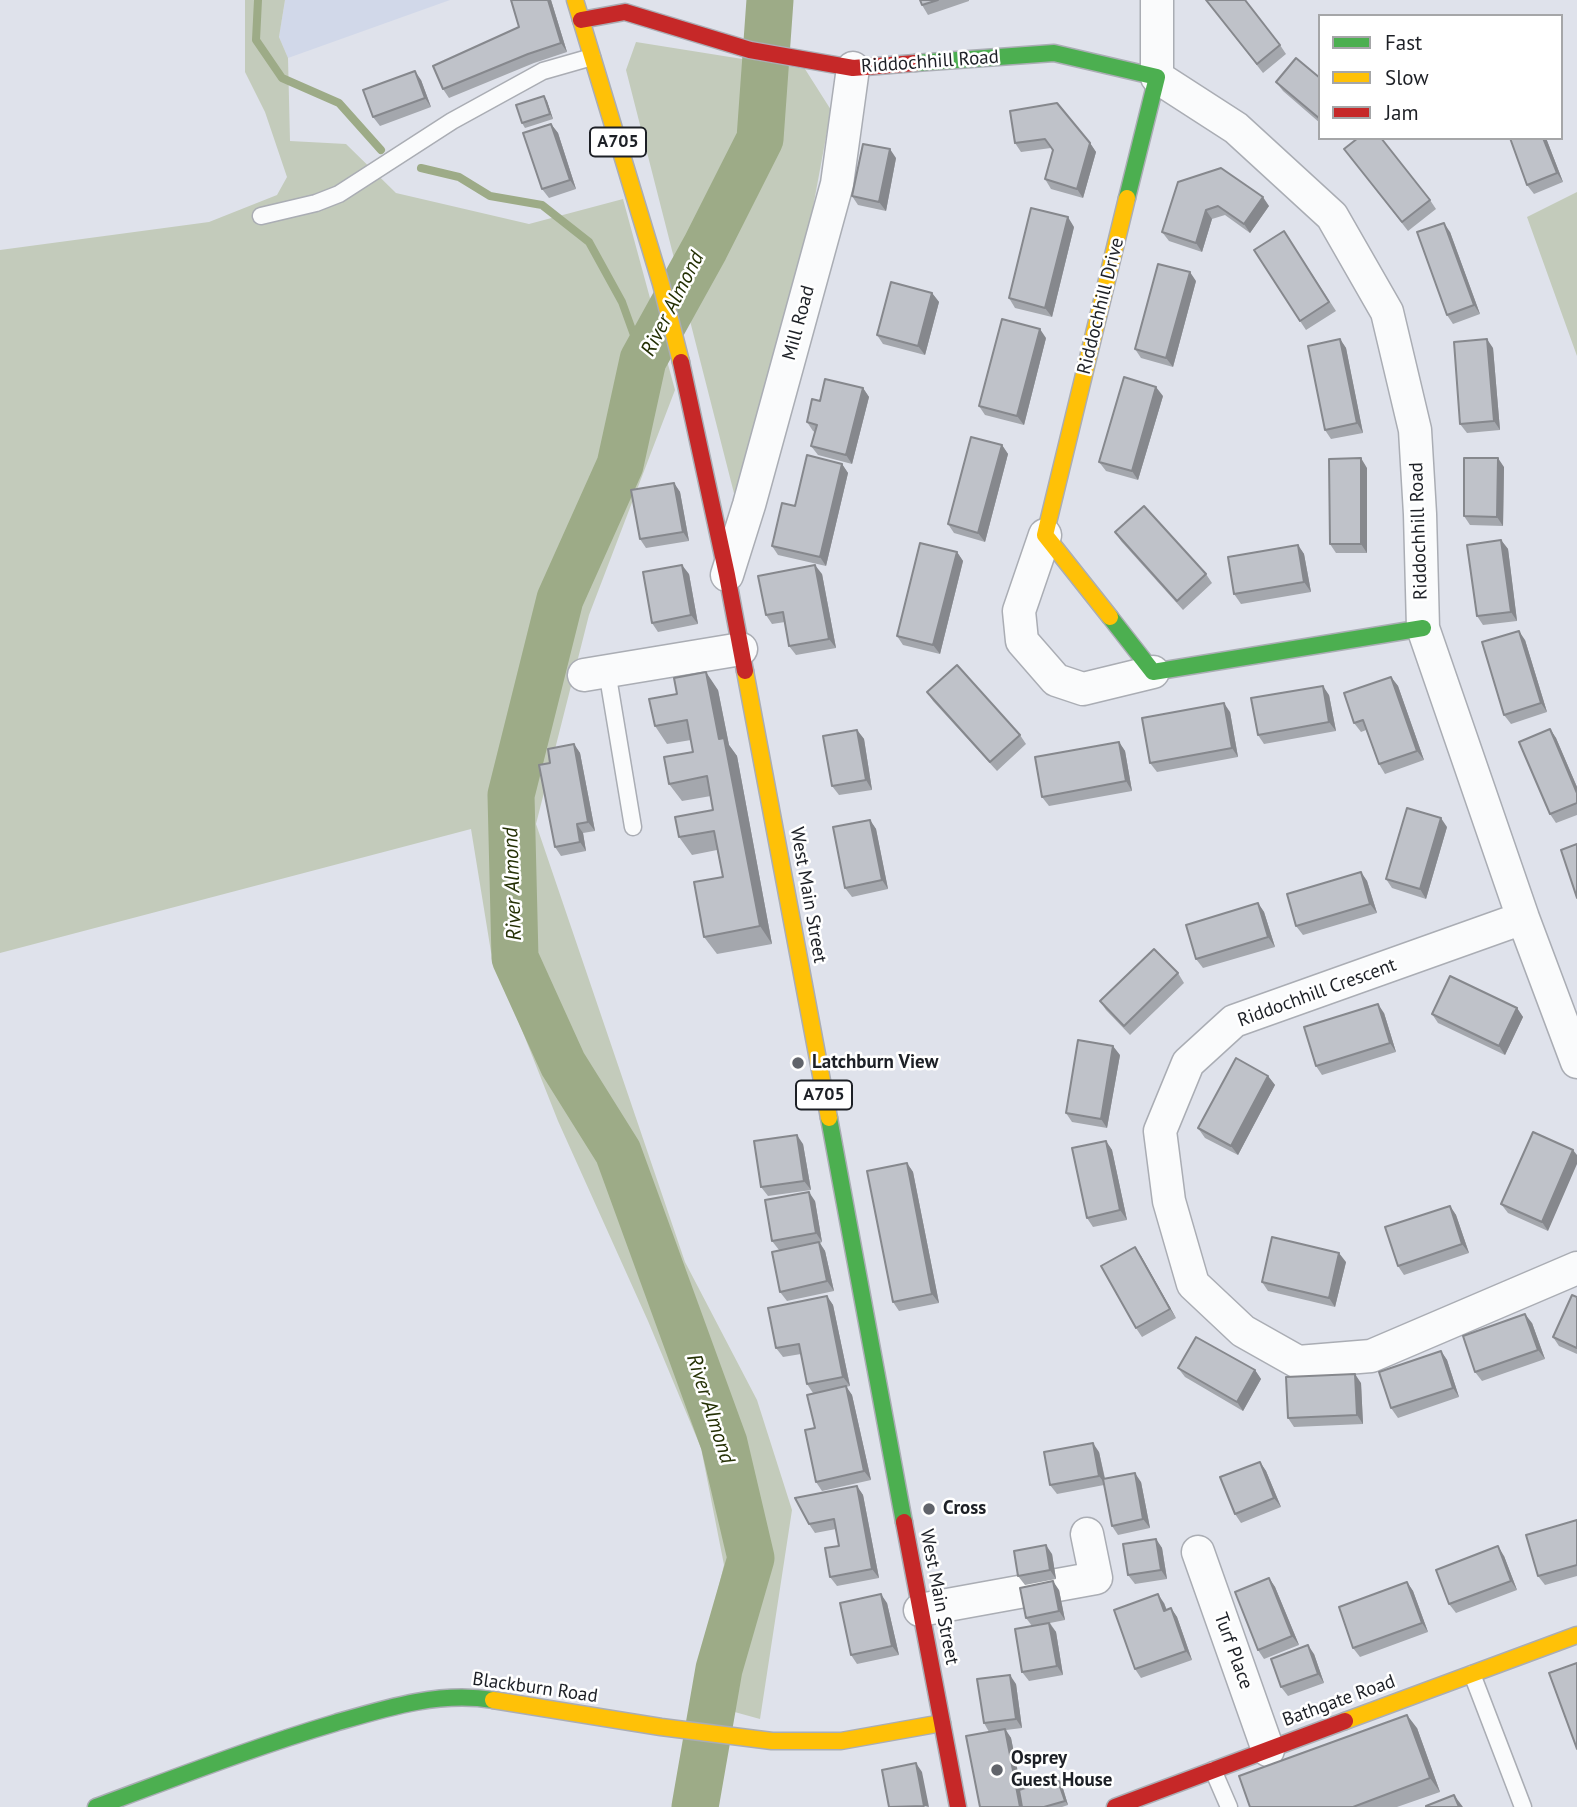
<!DOCTYPE html>
<html>
<head>
<meta charset="utf-8">
<style>
  body { margin:0 }
  #map { position:relative; width:1577px; height:1807px; overflow:hidden; background:#dfe2eb; font-family:"PT Sans",sans-serif }
  canvas { display:block }
  .legend { position:absolute; left:1318px; top:14px; width:245px; height:126px; box-sizing:border-box; background:#fff; border:2px solid #a5a6a8; margin:0; padding:9px 12px; list-style:none; font-size:21px; color:#1d2026 }
  .legend li { display:flex; align-items:center; gap:14px; height:35px }
  .legend b { width:35px; border:2px solid #a5a6a8 }
</style>
</head>
<body>
<div id="map">
<canvas width="1577" height="1807"></canvas>
<ul class="legend">
<li><b style="height:9px;background:#4caf50"></b>Fast</li>
<li><b style="height:9px;background:#ffc107"></b>Slow</li>
<li><b style="height:9px;background:#c62828"></b>Jam</li>
</ul>
</div>
<script>
const g = document.querySelector('canvas').getContext('2d');
g.lineJoin = 'round';
function paint(path, color) { g.fillStyle = color; g.fill(path, 'evenodd'); }
function strokePath(path, color, width, dash) { g.strokeStyle = color; g.lineWidth = width; g.lineCap = dash ? 'butt' : 'round'; g.setLineDash(dash || []); g.stroke(path); }
function drawText(font, color, halo, rows, align = 'center') {
  g.font = font + ' "PT Sans",sans-serif'; g.lineWidth = 5; g.setLineDash([]); g.textBaseline = 'middle'; g.strokeStyle = halo; g.fillStyle = color; for (const [text, x, y, turn = 0] of rows) {
    g.save(); g.translate(x, y); g.rotate((+turn || 0) * Math.PI / 180); g.textAlign = isNaN(turn) ? turn : align; if (halo) g.strokeText(text, 0, 0); g.fillText(text, 0, 0); g.restore();
  }
}
paint(new Path2D(`
  M285,0H450L288,58L279,37Z`), '#d1d8e9');
paint(new Path2D(`
  M245,0H285L279,37L288,58L290,141L346,144L396,193L529,224L623,199L675,390L589,615L536,824L685,1262L757,1400L792,1510L760,1719L691,1700L724,1565L701,1448L648,1321L558,1121L491,952L471,829L0,953V250L209,222L277,195L287,177L265,112L245,72Z
  M636,42L805,69L831,110L804,256L737,505L626,70Z
  M1577,192V356L1527,217Z`), '#c3cbbb');
strokePath(new Path2D(`
  M258,0L256,40L282,78L339,103L381,150
  M421,168L459,177L490,196L542,205L589,242L622,302L643,360`), '#9dab87', 8);
strokePath(new Path2D(`
  M695,1807L719,1669L751,1558L724,1443L618,1152L563,1064L515,958L511,795L560,599L620,465L643,360L705,248L760,139L770,0`), '#9dab87', 47);
const lane = new Path2D(`
  M261,216L316,203L339,194L452,121L543,71L592,57
  M607,671L633,827
  M1472,1674L1523,1807
  M1213,1770L1229,1807`);
const street = new Path2D(`
  M1157,0V77L1236,128L1332,216L1387,312L1415,430L1420,514L1423,628L1523,918L1577,1062
  M1045,535L1019,611L1022,641L1056,680L1083,689L1153,672
  M727,575L749,505L837,184L853,68
  M584,675L741,649
  M1523,918L1234,1021L1188,1063L1160,1131L1169,1201L1193,1284L1243,1331L1298,1362L1371,1356L1577,1268
  M1198,1552L1268,1750
  M920,1610L1096,1578L1087,1534`);
const fast = new Path2D(`
  M915,63L1054,53L1157,77L1127,198
  M1110,617L1153,672L1423,628
  M829,1118L904,1522
  M96,1807C175,1778 254,1747 335,1723C386,1708 439,1691 493,1700`);
const slow = new Path2D(`
  M575,0L661,284L681,362
  M1110,617L1045,535L1127,198
  M745,671L829,1118
  M493,1700L661,1727L772,1741H841L942,1723
  M1345,1721L1577,1635`);
const jam = new Path2D(`
  M581,20L625,12L750,50L853,68L915,63
  M681,362L727,575L745,671
  M904,1522L958,1807
  M1115,1807L1345,1721`);
strokePath(lane, '#aaadb4', 19);
strokePath(street, '#aaadb4', 35);
strokePath(fast, '#aaadb4', 19);
strokePath(slow, '#aaadb4', 19);
strokePath(jam, '#aaadb4', 19);
strokePath(lane, '#fafbfc', 16);
strokePath(street, '#fafbfc', 32);
strokePath(fast, '#4caf50', 16);
strokePath(slow, '#ffc107', 16);
strokePath(jam, '#c62828', 16);
paint(new Path2D(`
  M551,0L567,52L534,63L449,98L443,89Z
  M920,0H969V1L928,15L922,5Z
  M1206,0L1280,45L1286,54L1263,73Z
  M1320,78V123L1283,91L1276,82Z
  M421,80L431,107L380,126L373,117Z
  M544,96L547,101L553,119L525,128L522,123Z
  M1010,111L1090,143L1096,152L1083,198L1051,189L1045,179L1053,151L1051,148L1021,152L1015,143Z
  M551,124L558,133L576,189L549,198L542,189Z
  M1546,138L1563,182L1534,194L1527,185Z
  M1344,149L1430,200L1436,209L1408,231Z
  M896,158L886,211L858,205L852,196Z
  M1178,182L1269,206L1250,233L1225,215L1212,219L1202,252L1169,241L1162,232Z
  M1074,227L1052,317L1015,308L1009,298Z
  M1284,231L1336,311L1306,330L1300,321Z
  M1450,232L1480,314L1453,324L1447,315Z
  M1196,281L1173,367L1141,358L1135,349Z
  M932,293L939,302L925,355L883,344L877,335Z
  M1046,338L1024,425L985,415L979,406Z
  M1340,339L1346,348L1363,433L1331,439L1325,430Z
  M1493,348L1500,430L1467,433L1460,424Z
  M863,388L869,397L852,464L818,455L811,446L815,432L813,431L807,422L820,401Z
  M1163,396L1138,480L1106,471L1099,462Z
  M1002,445L1008,454L985,542L954,533L948,524Z
  M842,464L848,473L826,566L778,555L772,546L795,506Z
  M1504,467L1503,526L1470,525L1464,516Z
  M1367,468V553H1336L1330,544Z
  M674,483L680,492L689,541L646,548L640,539Z
  M1115,532L1206,574L1212,583L1183,610L1121,541Z
  M1501,540L1508,549L1517,621L1483,625L1477,616Z
  M1298,545L1304,554L1311,592L1241,604L1234,594Z
  M957,552L963,561L940,654L903,645L897,636Z
  M689,574L698,624L658,632L652,623Z
  M822,574L836,648L796,655L789,646L785,622L772,624L766,615Z
  M1525,640L1547,712L1511,724L1504,715Z
  M1391,677L1398,686L1424,760L1385,774L1379,764L1366,730L1361,732L1354,723Z
  M718,690L729,745L737,756L772,944L717,954L704,937L723,877L717,850L692,855L679,837L713,810L711,796L682,801L669,784L693,752L691,740L667,744L655,726Z
  M927,692L1020,735L1026,744L997,771L933,701Z
  M1329,695L1336,731L1264,744L1258,735Z
  M1230,712L1238,757L1157,772L1150,763Z
  M1550,729L1556,738L1577,787V815L1556,823L1550,814Z
  M857,730L864,739L872,790L839,795L832,786Z
  M1119,742L1125,751L1132,791L1049,806L1042,797Z
  M574,744L580,753L595,831L583,833L586,851L561,856L555,847L550,763Z
  M870,820L876,829L888,889L852,897L845,888Z
  M1447,827L1426,899L1392,888L1386,879Z
  M1361,872L1367,881L1377,913L1303,935L1296,926Z
  M1258,903L1264,912L1275,947L1203,968L1196,959Z
  M1178,973L1184,983L1130,1035L1106,1010L1100,1001Z
  M1517,1008L1523,1017L1505,1055L1438,1023L1432,1014Z
  M1384,1013L1396,1052L1322,1075L1316,1066Z
  M1120,1055L1107,1128L1072,1122L1066,1113Z
  M1268,1076L1275,1085L1238,1155L1205,1138L1198,1128Z
  M1533,1132L1548,1231L1508,1213L1501,1204Z
  M1106,1141L1112,1150L1127,1220L1093,1227L1087,1218Z
  M803,1144L811,1190L768,1196L761,1187Z
  M907,1163L913,1172L939,1303L899,1311L893,1302Z
  M815,1201L822,1242L820,1243L825,1251L834,1291L787,1301L780,1292L779,1250L772,1241Z
  M1450,1206L1456,1215L1469,1253L1404,1275L1398,1266Z
  M1141,1256L1176,1318L1142,1337L1136,1328Z
  M1346,1262L1335,1307L1268,1291L1262,1282Z
  M827,1296L833,1305L850,1386L846,1387L852,1395L871,1480L822,1491L816,1482L813,1393L807,1384L801,1354L783,1357L776,1348Z
  M1577,1297V1354L1559,1346L1553,1337Z
  M1532,1323L1545,1359L1482,1381L1475,1372Z
  M1441,1351L1447,1360L1459,1397L1398,1418L1391,1408Z
  M1178,1368L1255,1370L1261,1379L1243,1411L1185,1377Z
  M1361,1383L1363,1424L1294,1427L1288,1418Z
  M1099,1452L1105,1478L1141,1482L1150,1528L1118,1535L1112,1526L1104,1485L1057,1494L1050,1485Z
  M1260,1462L1266,1471L1281,1507L1241,1523L1235,1514Z
  M857,1486L863,1495L879,1578L837,1586L830,1577L839,1546L836,1529L815,1533L809,1524Z
  M1577,1520V1576L1545,1585L1538,1576Z
  M1156,1539L1162,1548L1167,1579L1135,1584L1128,1575Z
  M1052,1554L1056,1579L1025,1585L1018,1576Z
  M1504,1556L1517,1590L1456,1613L1449,1604Z
  M1269,1578L1275,1587L1299,1645L1264,1659L1258,1650Z
  M1407,1582L1413,1591L1428,1632L1360,1657L1353,1648Z
  M1059,1590L1065,1620L1050,1623L1056,1632L1063,1675L1029,1681L1022,1672L1032,1626L1026,1618Z
  M887,1603L899,1655L857,1664L851,1655Z
  M1164,1603L1167,1610L1171,1608L1177,1617L1192,1660L1141,1678L1135,1669Z
  M1314,1654L1324,1683L1288,1696L1281,1687Z
  M1016,1684L1022,1728L1006,1730L1011,1738L1021,1789L1057,1778L1061,1782L1068,1805L1062,1807H980L989,1732L984,1723Z
  M1417,1728L1440,1792L1397,1807H1250Z`), '#a4a7ad');
paint(new Path2D(`
  M548,0H551L567,52L561,43Z
  M415,71L421,80L431,107L425,98Z
  M544,96L547,101L553,119L550,114Z
  M551,124L558,133L576,189L570,180Z
  M1543,138H1546L1563,182L1557,173Z
  M1090,143L1096,152L1083,198L1077,189Z
  M890,149L896,158L886,211L879,202Z
  M1263,197L1269,206L1250,233L1244,224Z
  M1206,210L1212,219L1202,252L1196,243Z
  M1068,217L1074,227L1052,317L1045,308Z
  M1444,223L1450,232L1480,314L1474,305Z
  M1190,272L1196,281L1173,367L1166,358Z
  M932,293L939,302L925,355L918,346Z
  M1040,329L1046,338L1024,425L1017,416Z
  M1340,339L1346,348L1363,433L1357,423Z
  M1487,339L1493,348L1500,430L1494,421Z
  M1156,387L1163,396L1138,480L1132,471Z
  M863,388L869,397L852,464L846,455Z
  M1002,445L1008,454L985,542L978,533Z
  M1361,458L1367,468V553L1361,544Z
  M1498,458L1504,467L1503,526L1497,517Z
  M842,464L848,473L826,566L820,557Z
  M674,483L680,492L689,541L683,532Z
  M1501,540L1508,549L1517,621L1511,612Z
  M1298,545L1304,554L1311,592L1304,582Z
  M957,552L963,561L940,654L933,645Z
  M682,565L689,574L698,624L691,615Z
  M815,565L822,574L836,648L829,639Z
  M1519,631L1525,640L1547,712L1541,703Z
  M706,672L718,690L729,745L737,756L772,944L760,926L719,739Z
  M1391,677L1398,686L1424,760L1417,751Z
  M1323,686L1329,695L1336,731L1329,722Z
  M1224,703L1230,712L1238,757L1232,748Z
  M1550,729L1556,738L1577,787V793Z
  M857,730L864,739L872,790L866,780Z
  M1119,742L1125,751L1132,791L1126,781Z
  M574,744L580,753L595,831L588,822Z
  M1441,818L1447,827L1426,899L1420,889Z
  M870,820L876,829L888,889L882,880Z
  M577,824L583,833L586,851L580,842Z
  M1361,872L1367,881L1377,913L1370,904Z
  M1258,903L1264,912L1275,947L1268,937Z
  M1378,1004L1384,1013L1396,1052L1390,1043Z
  M1517,1008L1523,1017L1505,1055L1499,1046Z
  M1113,1046L1120,1055L1107,1128L1101,1119Z
  M1268,1076L1275,1085L1238,1155L1231,1146Z
  M797,1135L803,1144L811,1190L804,1181Z
  M1106,1141L1112,1150L1127,1220L1120,1210Z
  M1573,1150L1577,1155V1164L1548,1231L1542,1222Z
  M907,1163L913,1172L939,1303L932,1294Z
  M809,1192L815,1201L822,1242L816,1233Z
  M1450,1206L1456,1215L1469,1253L1462,1244Z
  M819,1242L825,1251L834,1291L827,1281Z
  M1135,1247L1141,1256L1176,1318L1170,1309Z
  M1339,1253L1346,1262L1335,1307L1329,1298Z
  M827,1296L833,1305L850,1386L843,1377Z
  M1525,1314L1532,1323L1545,1359L1538,1350Z
  M1441,1351L1447,1360L1459,1397L1453,1388Z
  M1255,1370L1261,1379L1243,1411L1237,1402Z
  M1355,1374L1361,1383L1363,1424L1357,1415Z
  M846,1386L852,1395L871,1480L864,1471Z
  M1093,1443L1099,1452L1106,1485L1099,1476Z
  M1260,1462L1266,1471L1281,1507L1274,1498Z
  M1135,1473L1141,1482L1150,1528L1143,1519Z
  M857,1486L863,1495L879,1578L872,1569Z
  M1156,1539L1162,1548L1167,1579L1161,1570Z
  M1046,1545L1052,1554L1056,1579L1050,1570Z
  M1498,1546L1504,1556L1517,1590L1511,1581Z
  M1269,1578L1275,1587L1299,1645L1292,1636Z
  M1053,1581L1059,1590L1065,1620L1059,1611Z
  M1407,1582L1413,1591L1428,1632L1422,1623Z
  M881,1594L887,1603L899,1655L892,1646Z
  M1158,1594L1164,1603L1170,1620L1164,1611Z
  M1171,1608L1177,1617L1192,1660L1186,1651Z
  M1049,1623L1056,1632L1063,1675L1057,1666Z
  M1308,1645L1314,1654L1324,1683L1318,1674Z
  M1010,1675L1016,1684L1022,1728L1016,1719Z
  M1407,1715L1417,1728L1440,1792L1430,1778Z
  M1005,1729L1011,1738L1025,1807H1020Z
  M916,1763L922,1772L929,1807L924,1806Z
  M1057,1778L1061,1782L1068,1805L1065,1801Z
  M1454,1795L1463,1807H1459Z`), '#86888d');
const building = new Path2D(`
  M511,0H548L561,43L528,54L443,89L433,66L519,27Z
  M920,0H938L922,5Z
  M1206,0H1245L1280,45L1257,64Z
  M1296,58L1320,78V119L1276,82Z
  M415,71L425,98L373,117L363,90Z
  M544,96L550,114L522,123L516,105Z
  M1057,103L1090,143L1077,189L1045,179L1053,150L1045,139L1015,143L1010,111Z
  M551,124L570,180L542,189L523,133Z
  M1358,138H1381L1430,200L1402,222L1344,149Z
  M1510,138H1543L1557,173L1527,185Z
  M863,144L890,149L879,202L852,196Z
  M1221,168L1263,197L1244,224L1218,206L1206,210L1196,243L1162,232L1178,182Z
  M1031,208L1068,217L1045,308L1009,298Z
  M1444,223L1474,305L1447,315L1417,232Z
  M1284,231L1329,302L1300,321L1254,250Z
  M1158,264L1190,272L1166,358L1135,349Z
  M891,282L932,293L918,346L877,335Z
  M1002,319L1040,329L1017,416L979,406Z
  M1340,339L1357,423L1325,430L1308,346Z
  M1487,339L1494,421L1460,424L1454,342Z
  M1124,377L1156,387L1132,471L1099,462Z
  M825,379L863,388L846,455L811,446L817,425L807,422L812,399L820,401Z
  M971,437L1002,445L978,533L948,524Z
  M807,455L842,464L820,557L772,546L782,503L795,506Z
  M1361,458V544H1330L1329,459Z
  M1464,458H1498L1497,517L1464,516Z
  M674,483L683,532L640,539L631,490Z
  M1144,506L1206,574L1177,601L1115,532Z
  M1501,540L1511,612L1477,616L1467,545Z
  M920,543L957,552L933,645L897,636Z
  M1298,545L1304,582L1234,594L1228,557Z
  M682,565L691,615L652,623L643,572Z
  M815,565L829,639L789,646L783,612L766,615L758,576Z
  M1519,631L1541,703L1504,715L1482,642Z
  M957,665L1020,735L990,762L927,692Z
  M706,672L719,739L724,738L760,926L704,937L694,882L723,877L714,831L679,837L675,817L713,810L707,776L669,784L664,757L693,752L687,720L655,726L649,699L677,694L674,678Z
  M1391,677L1417,751L1379,764L1363,720L1354,723L1344,693Z
  M1323,686L1329,722L1258,735L1251,698Z
  M1224,703L1232,748L1150,763L1142,718Z
  M1550,729L1577,793V803L1550,814L1519,742Z
  M857,730L866,780L832,786L823,736Z
  M1119,742L1126,781L1042,797L1035,757Z
  M574,744L588,822L577,824L580,842L555,847L539,765L550,763L548,749Z
  M1407,808L1441,818L1420,889L1386,879Z
  M870,820L882,880L845,888L833,827Z
  M1577,844V898L1561,850Z
  M1361,872L1370,904L1296,926L1287,894Z
  M1258,903L1268,937L1196,959L1186,925Z
  M1154,949L1178,973L1124,1026L1100,1001Z
  M1450,976L1517,1008L1499,1046L1432,1014Z
  M1378,1004L1390,1043L1316,1066L1304,1027Z
  M1078,1040L1113,1046L1101,1119L1066,1113Z
  M1236,1058L1268,1076L1231,1146L1198,1128Z
  M1533,1132L1573,1150L1542,1222L1501,1204Z
  M797,1135L804,1181L761,1187L754,1141Z
  M1106,1141L1120,1210L1087,1218L1072,1148Z
  M907,1163L932,1294L893,1302L867,1171Z
  M809,1192L816,1233L772,1241L765,1200Z
  M1450,1206L1462,1244L1398,1266L1385,1227Z
  M1272,1237L1339,1253L1329,1298L1262,1282Z
  M819,1242L827,1281L780,1292L772,1252Z
  M1135,1247L1170,1309L1136,1328L1101,1266Z
  M1572,1295L1577,1297V1348L1553,1337Z
  M827,1296L843,1377L807,1384L799,1344L776,1348L768,1308Z
  M1525,1314L1538,1350L1475,1372L1463,1336Z
  M1196,1337L1255,1370L1237,1402L1178,1368Z
  M1441,1351L1453,1388L1391,1408L1379,1372Z
  M1355,1374L1357,1415L1288,1418L1286,1377Z
  M846,1386L864,1471L816,1482L805,1430L815,1428L807,1395Z
  M1093,1443L1099,1476L1050,1485L1044,1452Z
  M1260,1462L1274,1498L1235,1514L1220,1477Z
  M1135,1473L1143,1519L1112,1526L1103,1479Z
  M857,1486L872,1569L830,1577L825,1548L839,1546L834,1519L809,1524L795,1498Z
  M1577,1520V1565L1538,1576L1526,1535Z
  M1156,1539L1161,1570L1128,1575L1123,1544Z
  M1046,1545L1050,1570L1018,1576L1014,1551Z
  M1498,1546L1511,1581L1449,1604L1436,1570Z
  M1269,1578L1292,1636L1258,1650L1235,1592Z
  M1053,1581L1059,1611L1026,1618L1020,1588Z
  M1407,1582L1422,1623L1353,1648L1339,1607Z
  M881,1594L892,1646L851,1655L840,1603Z
  M1158,1594L1164,1611L1171,1608L1186,1651L1135,1669L1114,1610Z
  M1049,1623L1057,1666L1022,1672L1015,1629Z
  M1308,1645L1318,1674L1281,1687L1271,1659Z
  M1577,1663V1749L1549,1673Z
  M1010,1675L1016,1719L984,1723L977,1679Z
  M1407,1715L1430,1778L1353,1807H1250L1239,1776Z
  M1005,1729L1020,1807H980L966,1736Z
  M916,1763L924,1806L889,1807L882,1770Z
  M1057,1778L1065,1801L1044,1807H1022L1019,1790Z
  M1454,1795L1459,1807H1426V1806Z`);
paint(building, '#bfc2c9');
strokePath(building, '#86888d', 2);
for (const [x, y, r, color] of [
  [798,1063,7,"#61646b"],
  [929,1509,7,"#61646b"],
  [997,1770,7,"#61646b"]
]) { const dot = new Path2D(); dot.arc(x, y, r, 0, 2 * Math.PI); g.fillStyle = color; g.fill(dot); strokePath(dot, '#fff', 2.5); }
for (const [x, y, w] of [
  [618,142,56],
  [824,1095,56]
]) { const box = new Path2D(); box.roundRect(x - w / 2, y - 14.5, w, 29, 5); g.fillStyle = '#fff'; g.fill(box); strokePath(box, '#1d2026', 2); }
drawText('bold 18px', '#1d2026', null, [
  ["A705",618,142],
  ["A705",824,1095]
]);
drawText('19px', '#1d2026', '#fff', [
  ["Riddochhill Road",930,62,-4],
  ["Riddochhill Drive",1101,306,-76],
  ["Mill Road",799,323,-75],
  ["Riddochhill Road",1419,531,-92],
  ["West Main Street",808,895,80],
  ["Riddochhill Crescent",1317,993,-20],
  ["West Main Street",939,1597,79],
  ["Turf Place",1233,1651,70],
  ["Blackburn Road",535,1688,8],
  ["Bathgate Road",1339,1701,-20]
]);
drawText('bold 19px', '#1d2026', '#fff', [
  ["Latchburn View",812,1063],
  ["Cross",943,1509],
  ["Osprey",1011,1759],
  ["Guest House",1011,1781]
], 'left');
drawText('italic 21px', '#243004', '#fff', [
  ["River Almond",673,304,-63],
  ["River Almond",513,884,-92],
  ["River Almond",710,1409,72]
]);
</script>
</body>
</html>
